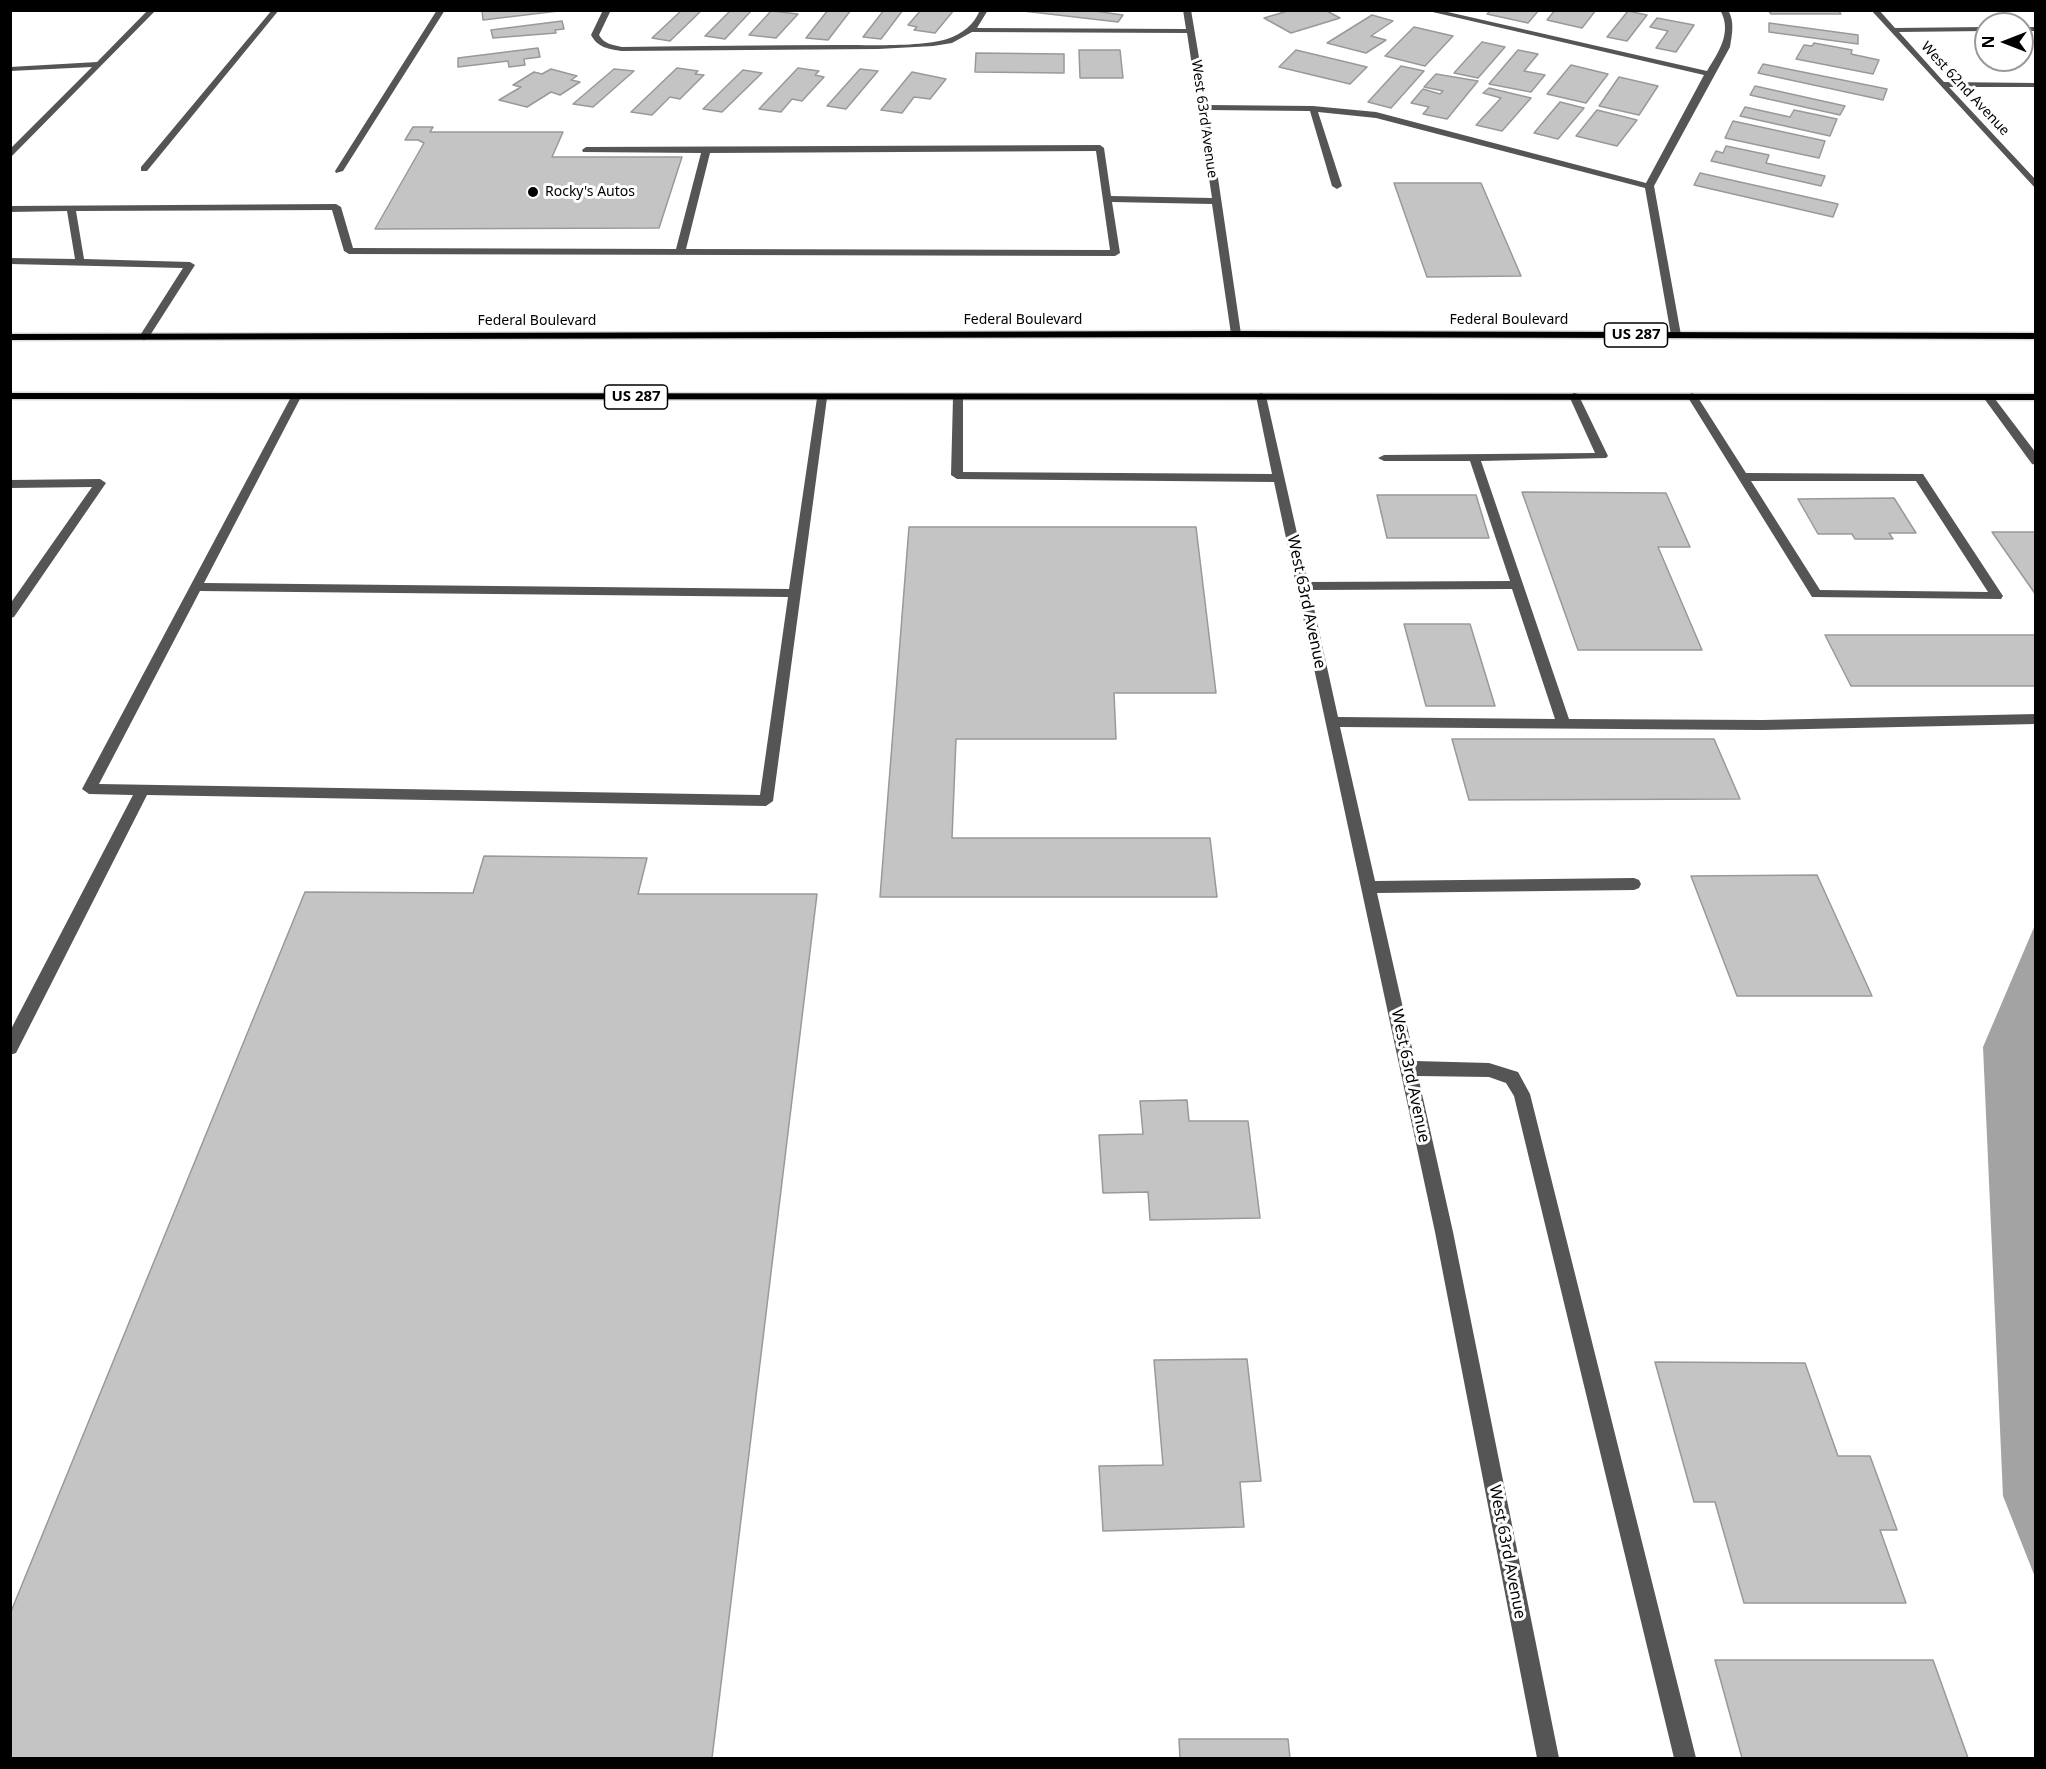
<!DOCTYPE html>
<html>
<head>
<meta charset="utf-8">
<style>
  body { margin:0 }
  #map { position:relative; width:2046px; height:1769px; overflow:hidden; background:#fff; font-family:"Noto Sans",sans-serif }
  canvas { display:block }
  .frame { position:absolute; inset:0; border:12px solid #000; pointer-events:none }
  .north { position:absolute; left:1974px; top:12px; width:60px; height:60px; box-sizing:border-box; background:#fff; border:2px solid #999; border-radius:50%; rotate:270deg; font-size:16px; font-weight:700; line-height:24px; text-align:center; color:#000 }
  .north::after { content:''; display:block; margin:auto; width:21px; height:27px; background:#000; clip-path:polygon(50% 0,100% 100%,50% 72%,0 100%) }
</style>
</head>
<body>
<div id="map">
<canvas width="2046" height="1769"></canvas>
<div class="frame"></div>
<div class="north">N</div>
</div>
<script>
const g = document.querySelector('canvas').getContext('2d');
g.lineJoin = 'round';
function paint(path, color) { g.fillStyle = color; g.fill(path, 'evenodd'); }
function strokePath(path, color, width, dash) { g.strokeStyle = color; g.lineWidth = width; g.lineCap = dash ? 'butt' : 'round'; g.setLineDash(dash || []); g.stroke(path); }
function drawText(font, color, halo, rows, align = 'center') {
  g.font = font + ' "Noto Sans",sans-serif'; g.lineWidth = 6; g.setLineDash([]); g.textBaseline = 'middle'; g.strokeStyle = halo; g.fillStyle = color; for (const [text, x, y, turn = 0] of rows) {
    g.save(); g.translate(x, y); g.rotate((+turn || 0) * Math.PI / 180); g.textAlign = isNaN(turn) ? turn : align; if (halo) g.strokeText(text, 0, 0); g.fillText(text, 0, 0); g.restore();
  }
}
paint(new Path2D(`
  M2035,925V1577L2003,1496L1983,1047Z`), '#a3a3a3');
const building = new Path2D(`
  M482,10H567L483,20Z
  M682,10H702L670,41L652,38Z
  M731,10H752L725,39L705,36Z
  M828,10H851L828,40L806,38Z
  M884,10H903L881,39L863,37Z
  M921,10H954L935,33L914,30L917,27L908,25Z
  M1087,10L1123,15L1118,22L1023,11Z
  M1291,10H1325L1340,18L1291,33L1264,18Z
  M1491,10H1539L1528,23L1487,14Z
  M1555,10H1596L1582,28L1547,20Z
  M1768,10H1838L1841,14H1771Z
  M771,11L798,14L776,38L749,35Z
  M1628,11L1647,15L1627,41L1607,37Z
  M1372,15L1393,21L1371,36L1386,40L1366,53L1327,43Z
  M1657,18L1694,25L1676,52L1656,48L1668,31L1650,27Z
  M562,21L564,29L555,30L556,33L493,38L491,30Z
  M1769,23L1858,35V44L1769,32Z
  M1414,27L1453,36L1425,66L1385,56Z
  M1482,42L1505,47L1478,78L1454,73Z
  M1814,43L1852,50L1851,54L1879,60L1873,74L1796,59L1804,45L1812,46Z
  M538,48L540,57L524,59L525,65L509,67L508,61L458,67V58Z
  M1079,50H1120L1123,78H1080Z
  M1296,50L1367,67L1350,84L1279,67Z
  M1518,50L1538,54L1524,71L1545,75L1531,92L1489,84Z
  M976,53L1064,54V73L975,72Z
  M1763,64L1887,89L1883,100L1758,73Z
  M1571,65L1608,74L1586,103L1547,94Z
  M1401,66L1424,71L1391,108L1368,102Z
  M677,68L698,71L695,74L704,75L680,99L670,97L652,115L631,112Z
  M798,68L819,71L815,75L824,77L802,101L792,99L781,112L759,109Z
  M551,69L577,76L571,80L580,82L560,95L551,92L527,107L499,100L521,87L513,85L534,72L542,74Z
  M614,69L634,71L593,107L573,104Z
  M860,69L878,71L846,109L827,106Z
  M743,70L762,73L722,112L703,109Z
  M912,72L946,79L930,99L914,97L902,113L881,110Z
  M1436,74L1478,81L1447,119L1423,114L1429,107L1411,103L1423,89L1440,94L1443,91L1424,87Z
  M1619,77L1658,86L1639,115L1599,106Z
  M1755,86L1845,106L1840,115L1750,95Z
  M1489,88L1531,98L1502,131L1476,125L1501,98L1483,93Z
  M1560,102L1584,108L1558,139L1534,133Z
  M1745,107L1790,117L1794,110L1837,119L1830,136L1740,116Z
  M1597,110L1637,120L1617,146L1576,136Z
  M1733,121L1825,141L1819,158L1725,138Z
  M413,127H433L430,132H563L552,157H682L659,228L375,229L424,143L418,140H405Z
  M1726,146L1769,155L1766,163L1825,176L1821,186L1711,161L1716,151L1723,153Z
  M1700,173L1838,204L1833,217L1694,185Z
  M1394,183H1481L1521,276L1427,277Z
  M1522,492L1666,493L1690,547H1658L1702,650H1578Z
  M1377,495H1476L1489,538H1387Z
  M1894,498L1916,533H1889L1893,539H1855L1852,534H1818L1798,499Z
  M909,527H1196L1216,693H1114L1116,739H956L952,838H1210L1217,897H880Z
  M1992,532H2036V595Z
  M1404,624H1470L1495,706H1426Z
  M1825,635H2036V686H1851Z
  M1452,739H1714L1740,799L1469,800Z
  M484,856L647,858L638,894H817L712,1758H10V1614L305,892L473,893Z
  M1817,875L1872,996H1737L1691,876Z
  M1187,1100L1189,1121H1248L1260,1218L1150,1220L1148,1192L1103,1193L1099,1135L1143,1134L1140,1101Z
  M1247,1359L1261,1481L1240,1482L1244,1527L1103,1531L1099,1466L1163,1465L1154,1360Z
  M1655,1362L1805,1363L1838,1456H1870L1897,1530H1880L1906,1603H1744L1715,1502H1694Z
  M1715,1660H1933L1968,1758H1742Z
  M1179,1739H1288L1290,1758H1180Z`);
paint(building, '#c4c4c4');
strokePath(building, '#999', 1.5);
const major = new Path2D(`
  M1236,331L2036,333V339L1236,337L10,340V334Z
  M10,393L2036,394V400L10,399Z`);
strokePath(major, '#dbdbdb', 3);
paint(new Path2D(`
  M148,10H156L10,158V149L92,67L10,71V67L97,62Z
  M272,10H279L147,171H141V167Z
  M437,10H445L343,171L336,173L335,171Z
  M603,10H611L599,35C604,44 613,45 622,47C695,46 768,45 842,45C869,45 922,47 947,39C962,34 974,25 980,10H988L977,28L1186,29L1183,10H1191L1207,105L1313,106L1376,112L1646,183L1704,75L1424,10H1439L1707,71C1718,53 1733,32 1720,10H1728C1735,22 1732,34 1730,47L1654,186L1681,335L1676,338L1671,335L1645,188L1376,118L1318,112L1342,186L1337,189L1332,186L1310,111L1208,110L1241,334L1236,337L1231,334L1212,204L1112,202L1120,253L1115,256L349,254L344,251L332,210L76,211L84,259L190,262L195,265L149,337L144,340L139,337L183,268L10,264V258L75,259L67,211L10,212V206L336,204L341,207L353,248L676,249L701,153L583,152L582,150L586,147L1100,145L1104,148L1111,196L1212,198L1187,33L972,32L952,43L933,46L878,49L622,51C609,49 598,48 591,35ZM1096,151L1110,250L686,249L710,153Z
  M1871,10H1879L1895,28L1986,27V31L1899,32L1944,82L2036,83V87H1949L2036,180V189Z
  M2022,27H2036V31H2022Z
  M1261,393L1266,396L1308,582L1510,581L1470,461H1384L1378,458L1384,455L1595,453L1569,396L1574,393L1578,394L1608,456L1606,458L1481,461L1569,719L1763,720L2036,714V724L1763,730L1340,727L1375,881L1634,878L1639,880L1641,884L1639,888L1634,890L1377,893L1415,1061L1489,1063L1518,1072L1530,1094L1696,1758H1674L1514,1096L1506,1083L1489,1077L1418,1076L1453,1232L1559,1758H1537L1435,1232L1274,482L957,479L951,475L953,398L958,395L963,398V472L1272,474L1256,396ZM1512,589L1555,719L1338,717L1310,590Z
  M1692,393L1697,396L1746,473L1923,474L2001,593L2003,596L2001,599L1812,597L1687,396ZM1751,481H1916L1988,592L1820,590Z
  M296,394L301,397L204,583L789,589L817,398L822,395L826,396L827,398L773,801L766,806L147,795L16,1053L10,1055V1031L133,795L89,794L82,789L291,397ZM200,591L788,597L760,795L99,784Z
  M1988,394L1992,395L2036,453V465L2032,464L1983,397Z
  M100,479L106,483L14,617L10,618V604L92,487L10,488V480Z`), '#555');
paint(major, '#000');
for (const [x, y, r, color] of [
  [533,192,6,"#000"]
]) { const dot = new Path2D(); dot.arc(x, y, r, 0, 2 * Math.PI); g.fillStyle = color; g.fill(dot); strokePath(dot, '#fff', 2); }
drawText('14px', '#000', '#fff', [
  ["West 62nd Avenue",1965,89,47],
  ["West 63rd Avenue",1204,119,82],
  ["Federal Boulevard",1023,320],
  ["Federal Boulevard",1509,320],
  ["Federal Boulevard",537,321]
]);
drawText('14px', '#000', '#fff', [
  ["Rocky's Autos",545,192]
], 'left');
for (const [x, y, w] of [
  [1636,335,63],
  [636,397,63]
]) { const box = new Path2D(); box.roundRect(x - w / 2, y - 12, w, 24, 4.5); g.fillStyle = '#fff'; g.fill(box); strokePath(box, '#000', 1.5); }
drawText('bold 15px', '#000', null, [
  ["US 287",1636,335],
  ["US 287",636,397]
]);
drawText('16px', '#000', '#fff', [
  ["West 63rd Avenue",1306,602,78],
  ["West 63rd Avenue",1410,1076,78],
  ["West 63rd Avenue",1507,1552,79]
]);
</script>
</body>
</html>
